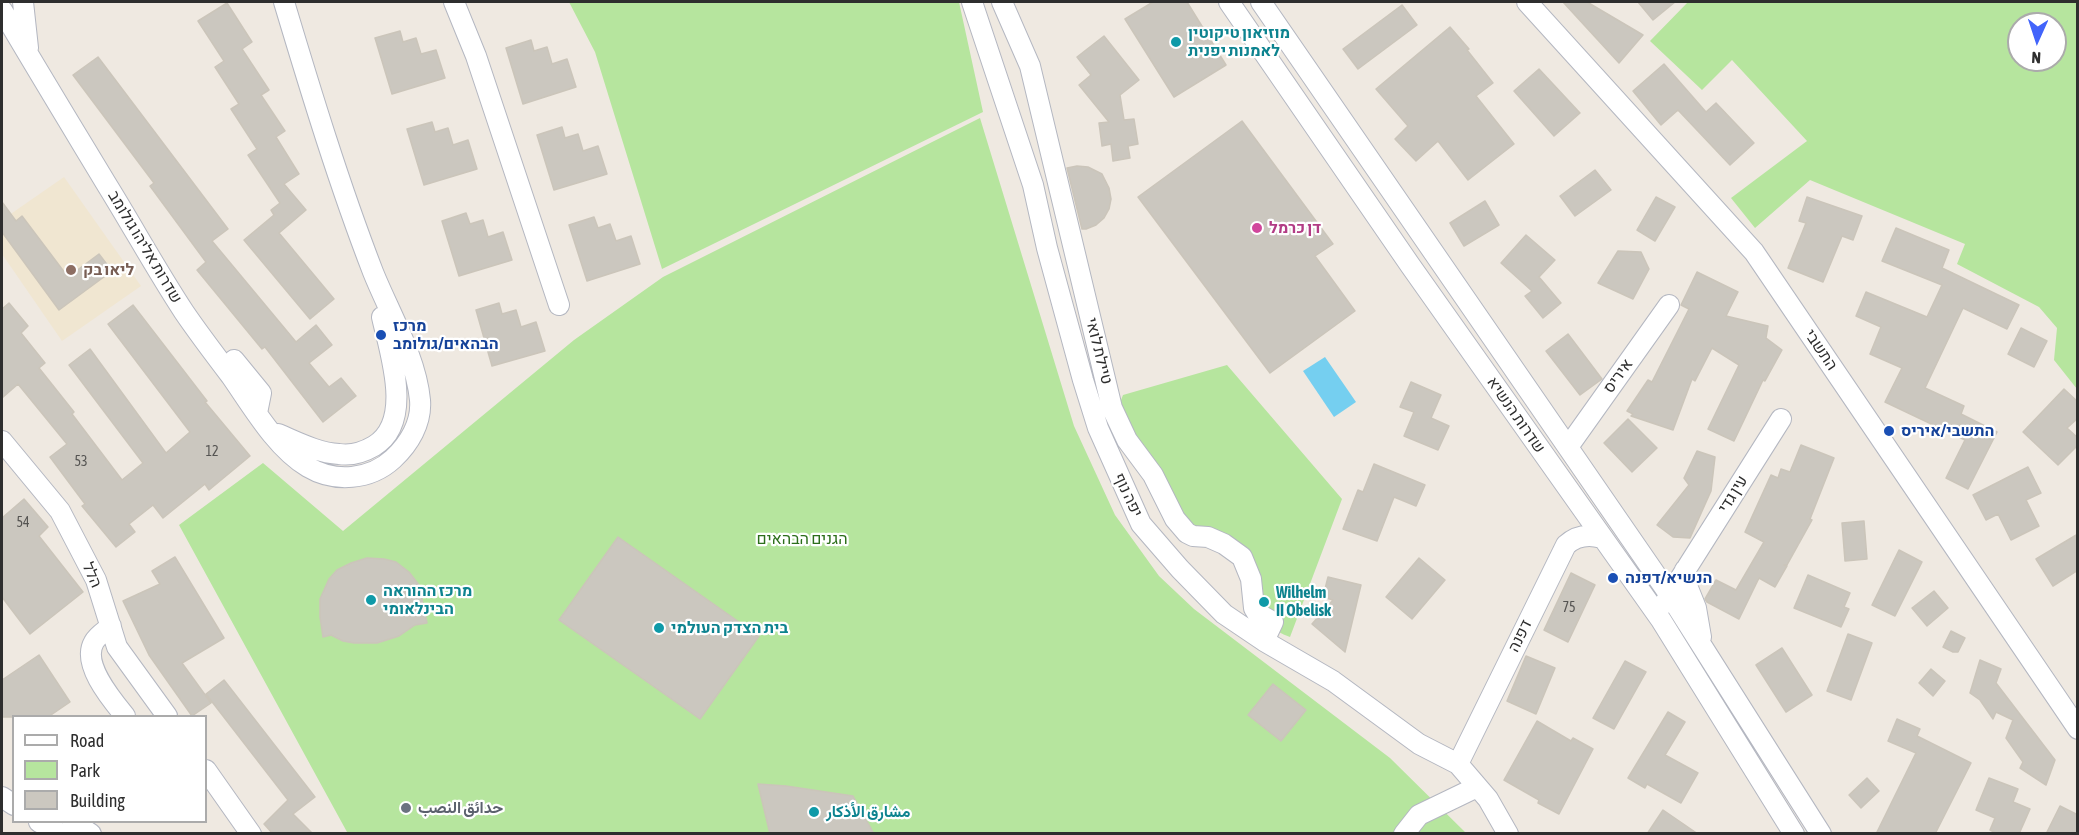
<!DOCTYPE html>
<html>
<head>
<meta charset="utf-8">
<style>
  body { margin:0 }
  #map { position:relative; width:2079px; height:835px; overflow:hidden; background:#efe9e1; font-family:"Asap Condensed",sans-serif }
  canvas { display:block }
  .frame { position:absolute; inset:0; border:3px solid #2e2e2e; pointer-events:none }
  .legend { position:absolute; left:12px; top:715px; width:195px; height:108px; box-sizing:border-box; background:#fff; border:2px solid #ababab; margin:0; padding:8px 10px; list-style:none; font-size:18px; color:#2e2e2e }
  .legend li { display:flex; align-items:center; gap:12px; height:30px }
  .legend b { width:30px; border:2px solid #ababab }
  .north { position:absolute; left:2007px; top:12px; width:60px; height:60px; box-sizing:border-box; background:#fff; border:2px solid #ababab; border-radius:50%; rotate:183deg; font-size:16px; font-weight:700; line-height:24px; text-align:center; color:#2e2e2e }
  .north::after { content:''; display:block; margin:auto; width:21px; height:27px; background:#4264fb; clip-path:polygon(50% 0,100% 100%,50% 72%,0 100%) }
</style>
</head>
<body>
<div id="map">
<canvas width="2079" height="835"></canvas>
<div class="frame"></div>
<ul class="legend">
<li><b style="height:8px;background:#fff"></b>Road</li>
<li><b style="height:16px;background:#b6e59e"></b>Park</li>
<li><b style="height:16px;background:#cbc7bf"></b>Building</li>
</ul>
<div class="north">N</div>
</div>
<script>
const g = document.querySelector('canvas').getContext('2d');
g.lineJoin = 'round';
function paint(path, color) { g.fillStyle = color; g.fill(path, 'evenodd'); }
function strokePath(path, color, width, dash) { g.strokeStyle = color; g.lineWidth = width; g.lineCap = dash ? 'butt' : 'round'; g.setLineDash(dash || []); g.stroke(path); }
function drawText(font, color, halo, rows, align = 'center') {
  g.font = font + ' "Asap Condensed",Vazirmatn,Heebo,sans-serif'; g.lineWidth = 4.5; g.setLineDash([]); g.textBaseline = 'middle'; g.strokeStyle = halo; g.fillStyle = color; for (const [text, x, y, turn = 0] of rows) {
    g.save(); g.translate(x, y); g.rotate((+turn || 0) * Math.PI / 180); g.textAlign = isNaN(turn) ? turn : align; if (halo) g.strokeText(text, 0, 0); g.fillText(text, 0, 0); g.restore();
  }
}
paint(new Path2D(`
  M64,177L141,286L62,341L2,254V220Z`), '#f0e6d1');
paint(new Path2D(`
  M569,2H959L983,112L662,269L595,52Z
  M1688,2H2077V389L2054,360L2057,328L2039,307L1957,264L1965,244L1810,180L1755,228L1731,198L1807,141L1732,60L1702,90L1650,41ZM2019,24H2055V60H2019Z
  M980,118L1074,426L1115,515L1159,576L1194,609L1390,758L1466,833H345L347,832L179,525L263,463L343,531L574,340L663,277Z
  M1227,365L1342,499L1290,637C1254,624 1259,606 1257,573L1190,525L1144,452L1119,405L1123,395Z`), '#b6e59e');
paint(new Path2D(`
  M1325,357L1356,402L1334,417L1303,371Z`), '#75cff0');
const building = new Path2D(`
  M1153,2H1187L1226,65L1174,97L1125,19Z
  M1563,2H1587L1643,35L1619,63Z
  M1638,2H1675L1653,20Z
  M227,3L252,42L242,49L269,90L261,95L285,131L276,137L299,174L284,184L306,210L279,233L334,299L310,319L244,240L274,215L271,210L280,203L248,155L257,149L231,109L239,104L215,67L224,61L198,21Z
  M1402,5L1417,25L1358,69L1343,49Z
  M1450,27L1469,49L1467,50L1493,83L1476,96L1514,144L1468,180L1438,141L1416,161L1395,139L1408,126L1376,89Z
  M400,31L403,42L416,38L421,54L436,50L445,78L392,94L375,38Z
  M1104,36L1139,80L1120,95L1124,120L1134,119L1138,144L1128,146L1130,158L1113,161L1111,144L1102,146L1099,123L1109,122L1079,85L1091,75L1077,57Z
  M531,40L534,51L547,47L552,64L567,59L576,87L523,104L506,48Z
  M98,57L228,229L212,241L296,342L316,325L332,345L309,363L329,387L341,378L356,396L323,422L265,347L262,349L197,270L206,262L150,186L154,183L73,75Z
  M1664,64L1706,112L1716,103L1754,143L1730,165L1678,110L1661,125L1633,91Z
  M1539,69L1580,113L1554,136L1514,91Z
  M1242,121L1333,244L1315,256L1355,311L1270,373L1138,197Z
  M432,122L435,132L448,128L453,145L468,140L477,169L424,185L407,129Z
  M562,127L565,138L578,134L583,151L598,146L607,174L554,190L537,135Z
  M1077,166L1088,167L1102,174L1109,188L1111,199L1109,209L1104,218L1096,225L1086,229H1082L1067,168Z
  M1595,170L1611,190L1575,216L1560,196Z
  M1656,197L1675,207L1655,241L1637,230Z
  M1807,197L1862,216L1853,240L1842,236L1823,282L1788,268L1806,223L1799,221Z
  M1485,201L1499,225L1464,246L1450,223Z
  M2,202L16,221L22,216L68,277L99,254L112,271L59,310L2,232Z
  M466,213L470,224L483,220L488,237L503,232L512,260L459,276L442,221Z
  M594,217L598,228L610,224L616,241L631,236L640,264L587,281L569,225Z
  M1896,228L1949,250L1942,268L2019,305L2007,329L1963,308L1925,388L1964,406L1961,414L1997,432L1968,489L1946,478L1965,440L1885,402L1902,368L1870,354L1881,327L1856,316L1866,292L1927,317L1942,285L1882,261Z
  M1526,235L1555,260L1539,277L1561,303L1543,318L1525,296L1532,291L1501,263Z
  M1618,251L1641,252L1649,269L1633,299L1598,283Z
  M1697,272L1738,292L1726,316L1768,326L1766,338L1782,350L1765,381L1763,380L1734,441L1708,429L1739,365L1712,348L1695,381L1692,379L1673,430L1631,416L1633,414L1627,411L1648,380L1652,382L1689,309L1681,305Z
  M9,303L28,326L21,333L45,363L39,368L74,412L72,414L122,480L143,463L69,365L90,349L166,453L190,432L108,324L133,305L207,401L205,402L250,456L209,490L205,484L163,518L153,505L129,524L135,532L116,547L82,506L85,504L50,457L67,444L18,384L2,398V309Z
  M499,303L502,314L516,310L521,327L536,322L545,351L492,366L476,310Z
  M2021,328L2047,341L2034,367L2008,354Z
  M1568,334L1602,379L1580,395L1546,351Z
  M1411,382L1441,395L1431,418L1449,426L1438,450L1404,436L1414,412L1400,407Z
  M2064,389L2078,402V418L2067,428L2078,438V445L2058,465L2023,432Z
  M1628,419L1657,448L1632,472L1604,443Z
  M1801,445L1834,458L1810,519L1812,520L1787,565H1784L1787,566L1775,587L1759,578L1739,619L1707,602L1705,599L1716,580L1736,590L1764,542L1745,532L1771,475L1778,478L1781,469L1790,472Z
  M1697,451L1715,457L1711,491L1690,538L1673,537L1657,525L1689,485L1684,478Z
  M1374,464L1425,485L1416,506L1394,497L1377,541L1343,529L1358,490L1363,492Z
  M2028,467L2041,493L2026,500L2039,526L2011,540L1998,514L1986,520L1973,495Z
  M24,499L48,527L39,536L83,592L30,634L2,597V518Z
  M1864,521L1867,559L1845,561L1842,523Z
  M2078,534V570L2053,586L2036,559Z
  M618,537L759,636L700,719L559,620Z
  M1899,550L1922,562L1895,616L1872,605Z
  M175,557L224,638L182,663L211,703L192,716L149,655L123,601L160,584L152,571Z
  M367,558L384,559L396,562L409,572L419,585L427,623L415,625L399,636L377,643H354L343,641L331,635L323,637L320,617V599L329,579L337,570L351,563Z
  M1419,558L1445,580L1412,619L1386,597Z
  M1571,573L1595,585L1568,642L1544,630Z
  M1808,575L1850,593L1844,607L1849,609L1841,627L1794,608Z
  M1328,577L1361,585L1345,652L1312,624L1333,600L1323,597Z
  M1934,591L1948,608L1927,626L1912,608Z
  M1951,631L1965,638L1958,652H1953L1943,647Z
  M1848,634L1872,643L1851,700L1827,691Z
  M1782,648L1812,695L1786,712L1756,665Z
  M39,655L70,702L48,717H2V680Z
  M1526,656L1555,668L1536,714L1507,701Z
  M1980,660L2001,669L1996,683L2055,760L2046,785L2020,768L2023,762L2006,738L2013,720L1996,712L1993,719L1980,700L1970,693Z
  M1625,661L1646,672L1614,729L1593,718Z
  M1931,669L1945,681L1933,696L1919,683Z
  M224,680L315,797L293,814L313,834H273L264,824L288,800L206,694Z
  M1273,684L1306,710L1281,741L1248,715Z
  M1668,712L1685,722L1665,755L1698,773L1681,803L1647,784L1645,788L1628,778Z
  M1897,719L1920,729L1917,736L1971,763L1935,834H1876L1916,753L1888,741Z
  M1537,721L1571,741L1573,738L1593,749L1559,814L1538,803L1539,800L1504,780Z
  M1867,778L1879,791L1861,808L1849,795Z
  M1989,778L2018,789L2013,802L2030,809L2019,834H1998L1990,830L1995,818L1976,810Z
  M758,784L786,786L853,796L874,834H770Z
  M2060,806L2078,815V834H2046Z
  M1663,810L1698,834H1647Z`);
paint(building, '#cbc7bf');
strokePath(building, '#cbc5ba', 1.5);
const minor = new Path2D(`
  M23,2L28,48
  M454,2L476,56L559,305
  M972,2L1033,185L1047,248L1083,380L1098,428L1141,524L1180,569L1224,614L1264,641L1333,681L1419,744L1458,764L1488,799L1508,834
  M1002,2L1030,66L1112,408L1127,440L1153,475L1175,519L1187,533L1193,536L1208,537L1224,544L1242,557L1251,579L1254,608L1257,613L1273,622L1264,641
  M1229,2L1410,265L1661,620L1794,834
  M1261,2L1669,594L1821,834
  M1527,2L1754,252L2078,729
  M2,10C36,68 72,127 107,185C133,227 157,271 184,312C199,334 215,355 231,376C252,406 276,448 308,467C335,483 370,480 393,459C409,444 422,423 420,400C416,357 389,312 373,272C339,184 311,92 284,2
  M234,360L261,393L257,413
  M278,434C297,442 318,453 339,454C352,456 362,453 374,446C414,422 390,353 382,317
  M2,441L60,511L96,580L117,647L167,716
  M1568,447L1669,305
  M1685,570L1686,583L1696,608L1701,637
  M1664,604L1781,419
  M111,626C105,631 97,636 94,642C81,664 112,700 125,716
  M1458,764L1566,545C1577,535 1589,534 1602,538
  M206,770L251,834
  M2,797L14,805
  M39,822L62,834
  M73,822L91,834
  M1404,834L1419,815L1477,787`);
strokePath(minor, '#b4b7c1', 22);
strokePath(minor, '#fff', 20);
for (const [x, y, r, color] of [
  [1176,42,6,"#0f9aa8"],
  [1257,228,6,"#d1479c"],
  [71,270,6,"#8d6e63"],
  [381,335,6,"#1a4fb4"],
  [1889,431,6,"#1a4fb4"],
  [1613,578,6,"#1a4fb4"],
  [371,600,6,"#0f9aa8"],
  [1264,602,6,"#0f9aa8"],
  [659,628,6,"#0f9aa8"],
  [406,808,6,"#6b7280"],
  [814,812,6,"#0f9aa8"]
]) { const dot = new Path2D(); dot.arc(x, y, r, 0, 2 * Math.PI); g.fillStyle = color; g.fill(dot); strokePath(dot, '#fff', 2); }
drawText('14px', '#555452', null, [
  ["12",212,452],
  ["53",81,462],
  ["54",23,523],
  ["75",1569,608]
]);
drawText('bold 16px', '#0d838f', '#fff', [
  ["מוזיאון טיקוטין",1188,33],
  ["לאמנות יפנית",1188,51],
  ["מרכז ההוראה",383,591],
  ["הבינלאומי",383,609],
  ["Wilhelm",1276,593],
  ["II Obelisk",1276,611],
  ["בית הצדק העולמי",671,628],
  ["مشارق الأذكار",826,812]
], 'left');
drawText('bold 16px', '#b23c85', '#fff', [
  ["דן כרמל",1269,228]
], 'left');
drawText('16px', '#2e2e2e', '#fff', [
  ["שדרות אליהו גולומב",145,247,59],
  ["התשבי",1821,350,56],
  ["טיילת לואי",1099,351,76],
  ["איריס",1618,376,-54],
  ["שדרות הנשיא",1516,415,55],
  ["עין גדי",1733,494,-58],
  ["יפה נוף",1128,495,65],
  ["הלל",92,575,66],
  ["דפנה",1520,636,-64]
]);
drawText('bold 16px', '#785e54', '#fff', [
  ["ליאו בק",83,270]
], 'left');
drawText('bold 16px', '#164399', '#fff', [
  ["מרכז",393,326],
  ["הבהאים/גולומב",393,344],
  ["התשבי/איריס",1901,431],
  ["הנשיא/דפנה",1625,578]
], 'left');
drawText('16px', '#2c6e1b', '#fff', [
  ["הגנים הבהאים",802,539]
]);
drawText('bold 16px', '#5b616d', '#fff', [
  ["حدائق النصب",418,808]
], 'left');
</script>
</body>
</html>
